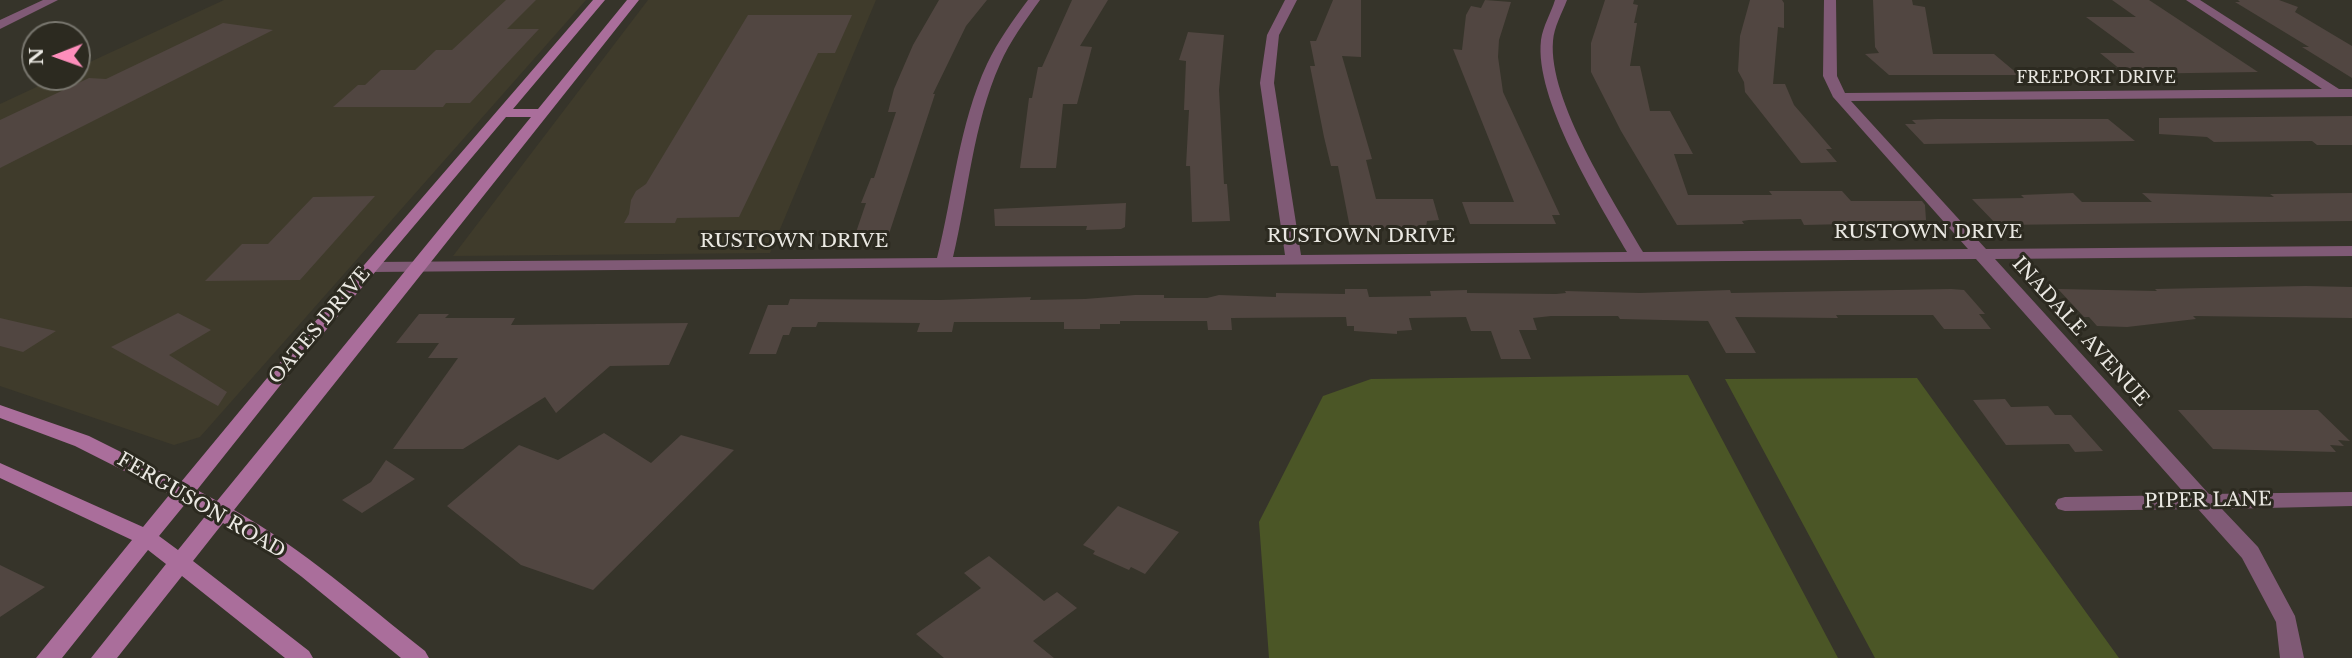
<!DOCTYPE html>
<html>
<head>
<meta charset="utf-8">
<style>
  body { margin:0 }
  #map { position:relative; width:2352px; height:658px; overflow:hidden; background:#36342a; font-family:"Libre Baskerville",serif }
  canvas { display:block }
  .north { position:absolute; left:21px; top:21px; width:70px; height:70px; box-sizing:border-box; background:#2c2a20; border:2px solid #78766e; border-radius:50%; rotate:269deg; font-size:19px; font-weight:700; line-height:28px; text-align:center; color:#eae8e2 }
  .north::after { content:''; display:block; margin:auto; width:24px; height:32px; background:#fe8ebb; clip-path:polygon(50% 0,100% 100%,50% 72%,0 100%) }
</style>
</head>
<body>
<div id="map">
<canvas width="2352" height="658"></canvas>
<div class="north">N</div>
</div>
<script>
const g = document.querySelector('canvas').getContext('2d');
g.lineJoin = 'round';
function paint(path, color) { g.fillStyle = color; g.fill(path, 'evenodd'); }
function drawText(font, color, halo, rows, align = 'center') {
  g.font = font + ' "Libre Baskerville",serif'; g.lineWidth = 6; g.setLineDash([]); g.textBaseline = 'middle'; g.strokeStyle = halo; g.fillStyle = color; for (const [text, x, y, turn = 0] of rows) {
    g.save(); g.translate(x, y); g.rotate((+turn || 0) * Math.PI / 180); g.textAlign = isNaN(turn) ? turn : align; if (halo) g.strokeText(text, 0, 0); g.fillText(text, 0, 0); g.restore();
  }
}
paint(new Path2D(`
  M224,0H586L200,437L174,445L0,386V104L58,77H77V68Z
  M648,0H876L770,253L453,256Z`), '#3f3b2b');
paint(new Path2D(`
  M1688,375L1838,658H1269L1259,522L1323,396L1371,379Z
  M1917,378L2119,658H1875L1725,379Z`), '#4b5626');
paint(new Path2D(`
  M506,0H536L507,29H539L470,103H446L443,107H333L358,85H365L381,70H415L436,50H452Z
  M939,0H987L966,26L933,94H935L888,237L854,238L866,203H861L871,178H874L896,112H888L894,89L913,45Z
  M1072,0H1108L1080,46L1092,47L1077,104H1063L1056,168H1020L1029,98H1032L1038,67H1042Z
  M1333,0H1361V57L1342,56L1372,159L1366,160L1376,199H1433L1439,220L1427,221L1426,227L1350,228L1338,166H1331L1324,137L1310,66H1315L1310,41H1316Z
  M1485,0L1511,2L1499,40L1498,57L1503,92L1560,215H1552L1556,224H1470L1462,202H1514L1453,49L1462,50L1466,15L1471,6L1481,8Z
  M1605,0H1634L1633,4L1638,5L1634,23H1637L1630,66H1640L1650,111H1670L1693,154H1674L1688,195H1772L1769,191H1842L1851,201H1922L1925,205L1926,220L1888,221L1890,223L1804,225L1801,219L1749,220L1742,221L1744,224L1677,225L1621,131L1591,72V43Z
  M1750,0H1782L1784,3V28L1778,27L1773,84H1785L1794,105L1832,149H1826L1837,162L1801,163L1745,92L1744,82L1738,71L1740,36Z
  M1873,0H1912L1913,5L1925,7L1933,54H1994L2019,75H1889L1865,54L1879,53L1875,47Z
  M2112,0H2149L2258,72L2126,74L2100,53H2135L2086,17H2136Z
  M2238,0H2279L2298,7L2295,12L2352,46V78L2302,47H2309L2235,2H2240Z
  M748,15H852L835,53H818L739,217L677,218L675,223H624L629,214L631,200L636,191L646,184Z
  M223,23L273,30L0,168V120L89,78L106,79Z
  M1188,32L1224,35L1219,90L1224,184H1227L1230,221L1192,222L1190,166H1186L1189,110H1184L1186,61L1179,60Z
  M2352,116V145H2317L2312,141L2214,142L2207,137L2159,134V118Z
  M1937,119H2108L2135,141L1924,144L1905,124H1916L1912,120Z
  M2073,193L2082,202H2152L2142,193L2274,197L2270,194L2352,193V221L1997,225L1972,199L2024,198L2021,195Z
  M375,196L300,280L205,281L242,244H268L313,197Z
  M1126,203L1125,227L1121,229L1086,230L1087,226H995L994,209Z
  M2306,286L2352,287V318L2193,316L2196,319L2127,327L2097,326L2089,317H2084L2058,289L2157,291L2155,289Z
  M1345,289H1367L1369,297L1431,296L1430,291L1467,290V293L1556,294L1566,293L1565,291L1640,293L1730,290L1731,293L1951,289L1964,290L1985,314H1979L1991,329H1944L1933,315H1836L1838,318L1735,317L1756,353H1726L1708,321L1620,319L1618,316H1551L1533,318L1537,330H1519L1531,359H1501L1491,331H1471L1466,317L1409,318L1412,330L1397,331V334L1354,331V326H1347L1346,317L1231,318L1232,330H1208L1207,321H1120V324H1100V329H1064V322H954L952,332H917L920,323L818,322L816,327H792L789,335H783L776,354H749L768,305H788L790,299L940,300L1031,297L1030,300L1085,299L1135,295H1164V298H1207L1219,295L1276,297V293L1345,294Z
  M178,313L211,330L169,355L227,392L218,406L111,347Z
  M419,314H449L445,318H515L511,325L688,323L669,365L610,366L556,413L545,397L463,449H393L458,358H428L439,343H396Z
  M0,318L56,331L23,352L0,346Z
  M2005,399L2011,407L2048,406L2055,415H2071L2103,451L2075,452L2069,444L2006,445L1973,400Z
  M2178,410H2318L2350,441L2338,440L2344,446L2330,445L2336,452L2213,449Z
  M604,433L651,463L681,435L734,450L593,590L521,565L447,506L519,445L558,460Z
  M386,460L415,479L362,513L342,500L371,482Z
  M1118,506L1179,532L1145,574L1131,567L1129,570L1093,554L1095,551L1083,545Z
  M989,556L1044,601L1057,592L1077,608L1033,641L1054,658H944L916,634L981,588L964,573Z
  M0,565L45,587L0,617Z`), '#514641');
paint(new Path2D(`
  M43,0H58L0,29V20Z
  M1028,0H1040C1025,21 1010,41 1000,64C973,124 968,194 953,257L1285,255L1260,83L1267,35L1285,0H1297L1279,35L1274,83L1301,255L1627,252C1598,201 1534,99 1541,40C1543,26 1551,13 1555,0H1567C1562,13 1554,27 1553,41C1548,100 1613,200 1643,252L1968,249L1833,97L1823,76L1824,0H1836L1837,76L1845,93L2322,89L2186,0H2200L2339,89H2352V97L1851,101L1986,249L2352,246V256L1995,259L2209,494L2352,492V506L2222,509L2258,547L2295,616L2304,658H2280L2276,622L2242,558L2198,509L2065,511L2058,509L2055,504L2058,499L2065,497L2186,495L1976,259L371,272L363,267L371,262L937,258C953,194 959,124 987,64C998,41 1013,20 1028,0Z`), '#805a76');
paint(new Path2D(`
  M593,0H605L513,109H538L627,0H639L234,510C303,549 363,602 425,651L429,658H401L302,577L252,539L223,523L193,561L309,651L313,658H285L182,576L117,658H91L166,564L148,550L62,658H36L132,540L0,478V463L143,527L170,494L75,446L0,418V405L89,436L181,482L282,360ZM506,117H531L217,501L197,490L294,368ZM186,503L207,514L178,550L159,536Z`), '#aa6e9b');
drawText('16px', '#eae8e2', '#2c2a20', [
  ["FREEPORT DRIVE",2096,78]
]);
drawText('19px', '#eae8e2', '#2c2a20', [
  ["RUSTOWN DRIVE",1928,233],
  ["RUSTOWN DRIVE",1361,237],
  ["RUSTOWN DRIVE",794,242],
  ["OATES DRIVE",320,326,-50],
  ["INADALE AVENUE",2080,332,48],
  ["PIPER LANE",2208,501,-1],
  ["FERGUSON ROAD",201,506,30]
]);
</script>
</body>
</html>
